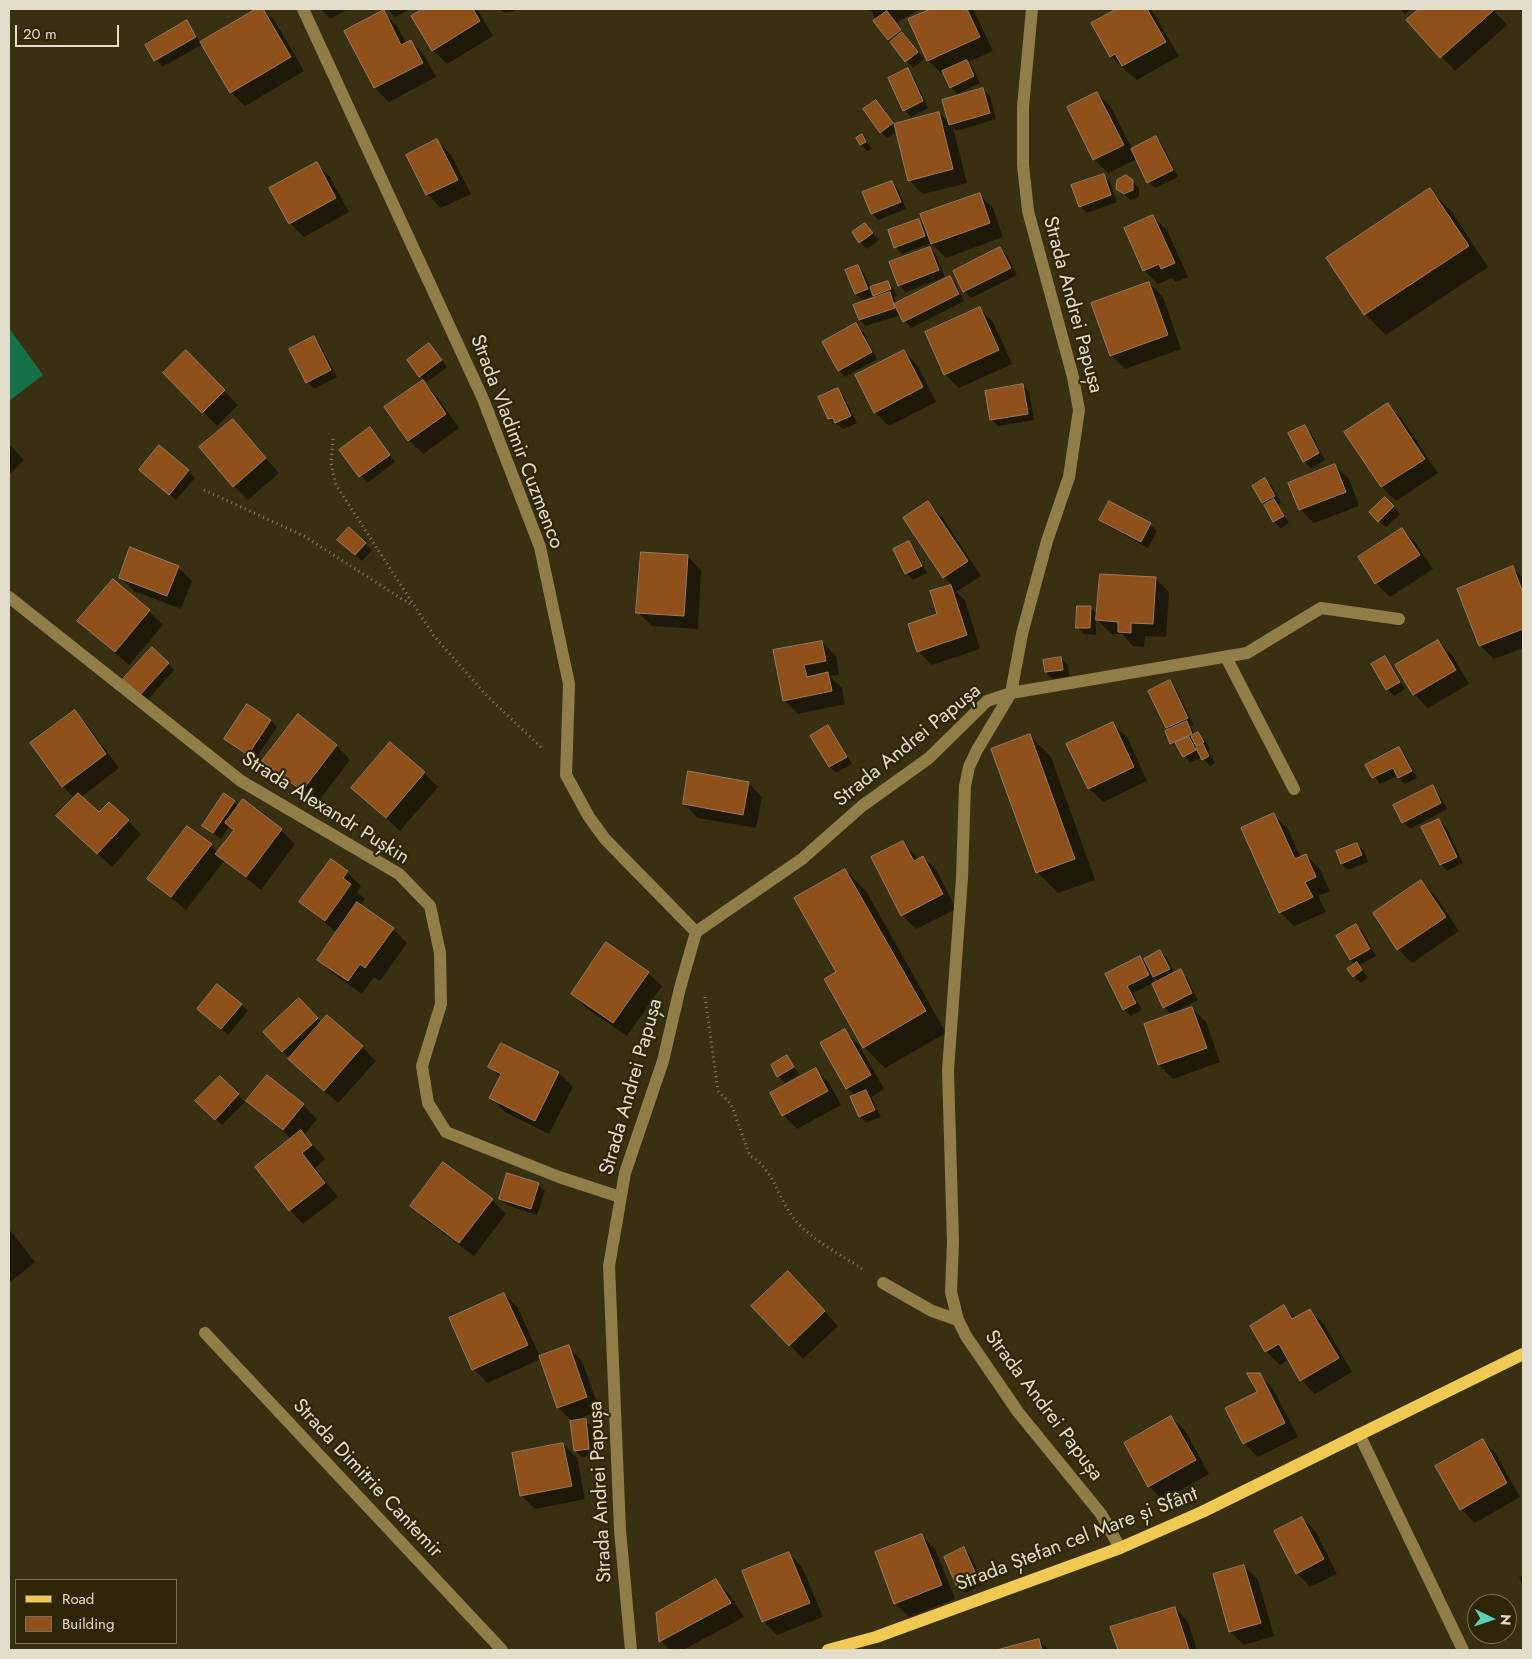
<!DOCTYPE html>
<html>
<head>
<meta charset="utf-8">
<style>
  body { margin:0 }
  #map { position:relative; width:1532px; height:1659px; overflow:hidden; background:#393012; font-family:Jost,sans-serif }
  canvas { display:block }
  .frame { position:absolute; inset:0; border:10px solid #e2dccb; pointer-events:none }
  .legend { position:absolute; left:15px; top:1579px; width:162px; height:65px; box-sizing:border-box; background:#2f2607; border:1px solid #776f55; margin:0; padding:6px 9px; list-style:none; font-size:15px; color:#e2dccb }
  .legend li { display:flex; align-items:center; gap:10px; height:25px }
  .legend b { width:25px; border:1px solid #776f55 }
  .north { position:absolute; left:1467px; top:1594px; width:50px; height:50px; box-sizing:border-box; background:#2f2607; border:1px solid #776f55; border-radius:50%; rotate:94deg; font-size:14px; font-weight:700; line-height:20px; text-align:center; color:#e2dccb }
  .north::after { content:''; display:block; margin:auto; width:18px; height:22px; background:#5dceb8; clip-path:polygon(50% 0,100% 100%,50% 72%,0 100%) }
  .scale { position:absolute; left:15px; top:25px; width:104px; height:22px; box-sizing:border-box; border:2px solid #e2dccb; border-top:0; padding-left:6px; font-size:15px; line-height:18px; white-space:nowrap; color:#e2dccb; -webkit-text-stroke:4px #2f2607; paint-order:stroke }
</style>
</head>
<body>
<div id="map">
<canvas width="1532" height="1659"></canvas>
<div class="frame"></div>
<ul class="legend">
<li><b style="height:6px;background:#efc951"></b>Road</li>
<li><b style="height:14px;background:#8f5019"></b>Building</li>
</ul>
<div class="north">N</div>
<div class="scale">20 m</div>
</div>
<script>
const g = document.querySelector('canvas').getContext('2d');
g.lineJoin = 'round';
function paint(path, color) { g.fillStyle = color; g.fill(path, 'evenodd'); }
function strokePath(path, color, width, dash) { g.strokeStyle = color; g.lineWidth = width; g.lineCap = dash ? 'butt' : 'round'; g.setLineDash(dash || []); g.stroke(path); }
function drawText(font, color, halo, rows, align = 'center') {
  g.font = font + ' Jost,sans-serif'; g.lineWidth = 4.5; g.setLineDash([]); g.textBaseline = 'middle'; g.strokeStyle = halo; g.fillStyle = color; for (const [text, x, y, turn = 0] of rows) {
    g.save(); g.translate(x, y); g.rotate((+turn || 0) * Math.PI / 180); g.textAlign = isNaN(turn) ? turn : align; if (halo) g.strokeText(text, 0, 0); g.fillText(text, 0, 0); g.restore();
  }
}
paint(new Path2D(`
  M9,328L43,375L9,401Z`), '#157146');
paint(new Path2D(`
  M258,9H262L275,21L304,71L245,106L231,92L203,44L162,67L147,45L187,22L201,43Z
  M321,9H344L345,11L330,19Z
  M387,9H411L395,17Z
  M425,9H477L493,36L447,64L433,50L413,16Z
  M501,9H514L515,11L505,13Z
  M870,9H920L896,23L924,59L913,68L888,39Z
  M934,9H973L993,51L968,62L973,68L980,83L957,94L951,87L944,73L942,74L928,60L910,19Z
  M1120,9H1151L1179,56L1137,80L1125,70L1111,56L1093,24Z
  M1400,9H1412L1405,14Z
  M1420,9H1492L1507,25L1455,71L1408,20Z
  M383,12L397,26L406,43L410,41L424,55L436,77L389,102L375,88L346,31Z
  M907,70L914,77L928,108L911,117L905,110Z
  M983,90L990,96L996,119L957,131L953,127L967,183L923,194L909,180L897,132L887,138L881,132L876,102L894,125L939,113L950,124Z
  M1097,93L1111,107L1132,149L1156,138L1162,144L1178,177L1155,188L1148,182L1137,159L1108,173L1094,159Z
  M862,136L872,149L867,151L857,139Z
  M437,141L451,155L471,194L441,208L427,194L408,156Z
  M316,164L330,177L349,212L304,237L290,223L271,189Z
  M1104,175L1110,182L1117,202L1087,213L1080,206Z
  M1132,181L1139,188V197L1131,200L1117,189Z
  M891,182L898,189L906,209L878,220L872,213Z
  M1430,190L1451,211L1488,267L1386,335L1365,314Z
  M979,194L993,208L1003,237L946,258L931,243L902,254L895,247L918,220L926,228Z
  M1153,217L1167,230L1188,277L1176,282L1172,278L1158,284L1144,270Z
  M865,224L879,240L867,249L860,242Z
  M930,248L936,255L945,277L906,292L899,285Z
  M1000,249L1007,255L1017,275L971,298L964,291L955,272Z
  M858,266L864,273L871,288L888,283L894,289L897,296L893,297L897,303L950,277L956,284L964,301L911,328L901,315L866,326L860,320L877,298L875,295L862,300L856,294Z
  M1149,283L1163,297L1181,349L1125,369L1111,355Z
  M979,308L993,322L1012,364L959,388L945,374Z
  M856,325L863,331L877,359L845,377L839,370Z
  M314,338L320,345L337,377L314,389L307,382Z
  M429,344L447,367L427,382L420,376Z
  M186,352L238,405L217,426L165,373Z
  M904,352L918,366L936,402L889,426L875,412Z
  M423,382L436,395L459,428L423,454L409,440Z
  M1023,386L1029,392L1034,420L998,426L992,420Z
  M837,390L844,397L857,423L843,429L830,419L820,398Z
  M1388,405L1402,419L1438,473L1396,501L1382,487L1346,432Z
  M232,421L279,473L248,500L234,486Z
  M1304,426L1311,433L1325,460L1311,468L1304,461Z
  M369,429L395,462L367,483L341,450Z
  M9,444L24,460L9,475Z
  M1335,465L1349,479L1359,506L1314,523L1300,509Z
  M188,471L195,478L176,500L147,476Z
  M1265,480L1272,486L1281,503L1278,505L1289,523L1281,528L1274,522L1254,486Z
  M1385,498L1400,514L1386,527L1371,512Z
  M928,503L942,517L981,576L956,592L965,600L980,649L932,665L918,651L938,615L931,592L952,586L944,577Z
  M1101,520L1150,524L1157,531L1148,548L1108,526Z
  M1402,530L1416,543L1433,569L1390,597L1376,583Z
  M909,543L915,550L927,573L913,580L906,573Z
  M365,544L372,550L362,561L346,546Z
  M687,556L701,570L698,629L652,626L638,612Z
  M178,567L192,581L181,609L134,591L120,577Z
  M1513,568L1523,578V648L1494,659L1480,645Z
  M1155,578L1169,592L1166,637L1145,636L1144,647L1133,646L1122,634H1112L1096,619V635L1084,634L1077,627L1090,607L1098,615Z
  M149,611L163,625L129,665L79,621Z
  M1438,641L1452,655L1469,684L1428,708L1414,694Z
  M822,642L836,656L839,675L830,676L842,688L845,704L798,714L784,700L774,651Z
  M1061,658L1068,665L1069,676L1053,679L1046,672Z
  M1384,658L1391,665L1405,689L1394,696L1387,689L1373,665Z
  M168,663L174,670L147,701L131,686Z
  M1170,682L1176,689L1194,725L1190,726L1196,735L1198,733L1205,740L1210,749L1208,750L1215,763L1210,766L1202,757L1190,763L1180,749L1171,743L1170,730L1167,727Z
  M75,712L88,726L119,768L81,797L99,814L128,821L141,834L112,867L71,830L74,798L63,786Z
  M298,716L337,746L350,760L316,804L278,774L264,761Z
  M271,721L277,727L255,760L226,739Z
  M1113,724L1127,737L1147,781L1103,802L1089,788Z
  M828,727L834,734L852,764L836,773L830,767Z
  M1030,736L1051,757L1095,880L1058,893L1037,872Z
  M1398,749L1405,755L1417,778L1405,784L1397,776L1380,784L1367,765Z
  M424,773L438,787L400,831L353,788Z
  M748,783L762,797L756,828L698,818L684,804Z
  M1432,787L1439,794L1447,809L1410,829L1403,822Z
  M225,795L239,806L243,801L281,830L295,844L261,890L224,861L186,910L149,879L211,845L218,853L235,831L229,826L221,839L204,826Z
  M1274,815L1288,829L1301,858L1306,855L1320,869L1330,891L1318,896L1326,912L1294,926L1280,912Z
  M1439,820L1446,827L1463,863L1447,871L1441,864Z
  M903,842L919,860L923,857L937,871L956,909L916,929L902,915Z
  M1357,844L1364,851L1368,862L1348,870L1342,864Z
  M845,870L866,891L946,1033L885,1068L864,1047Z
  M347,872L361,886L357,892L365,899L360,906L393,929L407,943L380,981L374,977L362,994L332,973L318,959L337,933L301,902Z
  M1421,882L1435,895L1459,931L1412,963L1398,949L1374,914Z
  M1356,926L1363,932L1376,956L1358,966L1368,977L1361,983L1354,976L1356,965L1350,960Z
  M1160,951L1167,958L1175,974L1180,971L1187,978L1198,1000L1171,1014L1164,1007L1153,983L1133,993L1142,1010L1131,1016L1124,1009L1107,975L1140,958L1148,966ZM1152,975L1159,982L1156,983Z
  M648,973L662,986L627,1036L586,1008L572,994Z
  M299,1000L322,1023L362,1047L376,1061L338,1103L304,1073L265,1032Z
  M241,1005L248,1011L228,1035L198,1009Z
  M1192,1008L1206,1022L1220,1062L1173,1079L1159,1065L1145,1025Z
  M845,1031L859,1045L884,1089L871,1097L881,1117L866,1123L860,1116L855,1096L847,1088L822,1044Z
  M501,1045L559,1073L573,1087L549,1134L505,1112L491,1098L501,1078L490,1067Z
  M787,1057L799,1074L785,1083L778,1076Z
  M815,1069L829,1083L841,1105L797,1129L783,1115Z
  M220,1078L245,1102L222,1125L197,1101Z
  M248,1101L303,1105L317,1119L304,1135L325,1159L315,1168L338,1197L303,1224L290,1210L292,1139Z
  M444,1164L492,1200L506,1214L474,1256L426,1220L412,1206Z
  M538,1184L545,1191L537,1215L507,1205L500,1199Z
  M9,1229L35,1262L9,1283Z
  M802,1287L838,1326L803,1359L790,1345Z
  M504,1294L518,1308L540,1357L568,1347L582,1361L600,1411L574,1420H585L592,1427L595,1455L582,1457L575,1450L573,1422L558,1407L541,1359L487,1383L474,1369ZM585,1426H588L591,1455H589Z
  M1284,1307L1296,1319L1310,1311L1324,1324L1352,1372L1315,1394L1301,1380L1289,1359L1280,1365L1266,1351Z
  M1259,1374L1273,1389L1298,1437L1258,1457L1244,1443L1258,1392Z
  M1171,1417L1185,1431L1209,1474L1163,1500L1149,1486L1125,1443Z
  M1482,1440L1496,1454L1520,1497L1475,1523L1461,1509Z
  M563,1444L577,1458L585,1499L535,1509L521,1495Z
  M1302,1518L1316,1532L1337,1574L1310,1587L1297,1573Z
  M921,1535L935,1549L955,1599L909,1617L895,1603Z
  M964,1549L971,1556L983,1584L965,1593L958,1586Z
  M788,1553L802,1567L823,1617L777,1635L763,1621Z
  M1244,1566L1258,1580L1274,1636L1244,1645L1230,1631Z
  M1523,1576V1587L1519,1577Z
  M715,1580L729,1594L744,1617L683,1650H670L661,1641Z
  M1175,1608L1188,1622L1197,1650H1119L1112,1628Z
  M1039,1640L1049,1650H1001Z`), '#0007');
const building = new Path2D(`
  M256,9H263L291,57L230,93L200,42Z
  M423,9H473L480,21L432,51L411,16Z
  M931,9H967L980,37L927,61L908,19Z
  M1117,9H1147L1166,42L1122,66L1115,54L1110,57L1091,23Z
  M1419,9H1492L1494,10L1440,58L1406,20Z
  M384,10L401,45L411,40L423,63L374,88L344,31Z
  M887,11L901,30L888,40L873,21Z
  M187,20L196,37L154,61L145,45Z
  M902,32L918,52L905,62L890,42Z
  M967,60L974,76L950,88L942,71Z
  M908,68L923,101L903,111L888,78Z
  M983,88L990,113L949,125L942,100Z
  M1097,92L1124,145L1093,160L1067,107Z
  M876,100L893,123L880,133L863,109Z
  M939,112L953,169L908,181L894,124Z
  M862,134L866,142L860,145L856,138Z
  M1156,136L1173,170L1147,183L1131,149Z
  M437,139L458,180L426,195L406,155Z
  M317,162L336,198L289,224L269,188Z
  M1104,174L1111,195L1079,207L1071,185Z
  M1126,175L1133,180V190L1124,194L1116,189L1117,180Z
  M892,181L901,202L871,214L862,192Z
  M1430,188L1469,246L1364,315L1326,258Z
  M980,193L990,223L931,244L920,214Z
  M1153,215L1175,263L1161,269L1159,264L1143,271L1124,228Z
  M919,219L925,236L894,248L888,230Z
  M865,223L873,233L859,243L852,232Z
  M930,247L939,270L898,286L889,262Z
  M1000,247L1011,268L963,292L953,271Z
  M858,265L868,289L855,294L845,270Z
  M950,276L959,294L903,322L894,304Z
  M888,281L891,289L873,296L870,287Z
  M1149,282L1168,335L1110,356L1091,303Z
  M890,292L895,308L859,320L853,305Z
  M980,307L999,350L944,375L925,332Z
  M856,323L872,352L838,371L822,342Z
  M314,336L331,370L306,383L289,349Z
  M429,343L442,360L419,377L407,360Z
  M186,350L225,390L202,413L163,373Z
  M904,350L923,387L874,413L855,375Z
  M423,380L446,414L408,441L384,407Z
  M1023,384L1028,414L990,420L985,391Z
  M838,388L851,416L835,423L833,418L828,419L818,397Z
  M1388,403L1425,459L1381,487L1344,432Z
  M233,419L266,458L233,487L199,447Z
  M1305,425L1319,453L1303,462L1288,433Z
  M370,427L390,455L359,477L339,450Z
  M159,445L189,470L169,495L139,470Z
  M1335,464L1346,492L1299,510L1288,483Z
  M1265,478L1275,496L1262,503L1252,486Z
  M1385,497L1394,506L1378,522L1369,512Z
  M1274,499L1284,516L1273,522L1264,505Z
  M928,501L968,561L943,578L903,518Z
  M1109,501L1151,523L1141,542L1099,520Z
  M349,527L366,543L355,555L337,540Z
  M1402,528L1420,555L1375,584L1358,557Z
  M909,541L922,566L905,574L893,549Z
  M130,547L179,566L167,596L119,578Z
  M641,552L688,555L684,616L636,613Z
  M1513,566L1523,593V629L1479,646L1457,589Z
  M1100,574L1156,577L1153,624L1131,623V633L1118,632V622L1096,620Z
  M113,579L150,610L115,652L77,621Z
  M951,585L967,635L917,652L908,624L937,614L930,591Z
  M1077,606H1091L1090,628H1076Z
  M1438,640L1456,670L1413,695L1395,665Z
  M822,641L826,661L804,665L807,677L828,672L832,691L783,701L773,650Z
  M152,647L169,663L140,695L123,679Z
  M1385,656L1400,682L1386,690L1371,664Z
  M1061,657L1063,670L1045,672L1043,660Z
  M1170,680L1188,718L1166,728L1148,691Z
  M247,704L271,720L248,755L224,739Z
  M75,710L106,754L62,787L30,743Z
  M298,714L337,745L302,791L262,761Z
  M1187,721L1192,734L1170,744L1165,731Z
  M1113,722L1134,767L1088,789L1066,744Z
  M828,725L847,757L829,767L810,736Z
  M1198,732L1204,742L1196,746L1191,736Z
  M1030,734L1075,859L1036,873L991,749Z
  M1189,737L1196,750L1183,757L1175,743Z
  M390,742L425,772L386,818L351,788Z
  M1203,744L1209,756L1202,760L1196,748Z
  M1399,747L1412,771L1398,778L1393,768L1372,778L1365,765Z
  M688,771L749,782L743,815L683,804Z
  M1433,785L1441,803L1402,823L1393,805Z
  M78,793L99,812L109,802L129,820L97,854L56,816Z
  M224,793L235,801L213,833L202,826Z
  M243,799L282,829L246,877L215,854L234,830L225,823Z
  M1274,813L1295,859L1306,854L1316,877L1305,882L1313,897L1279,913L1241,828Z
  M1439,819L1457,857L1440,865L1421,827Z
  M187,826L212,844L171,897L147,879Z
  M903,841L914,861L923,856L943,894L901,916L871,857Z
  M1357,843L1362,855L1341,864L1336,851Z
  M331,859L348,871L343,878L351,884L325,921L299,902Z
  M845,869L926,1011L863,1048L824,979L836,972L794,898Z
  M1421,880L1446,917L1397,950L1373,913Z
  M357,902L394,928L365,968L360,964L348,981L317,960Z
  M1356,924L1370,949L1350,960L1336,936Z
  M606,942L649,972L613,1023L571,994Z
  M1160,950L1170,969L1153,977L1144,959Z
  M1140,956L1149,975L1127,986L1136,1003L1123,1010L1105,974Z
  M1357,962L1362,970L1353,977L1347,969Z
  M1181,969L1192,993L1163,1008L1152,984Z
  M217,984L242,1004L221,1029L197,1009Z
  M299,998L318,1018L282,1052L263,1032Z
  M1192,1007L1207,1048L1158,1065L1144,1024Z
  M327,1015L363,1046L324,1091L288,1059Z
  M845,1029L871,1075L846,1089L820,1043Z
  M501,1043L559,1072L535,1121L489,1098L501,1074L488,1067Z
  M787,1055L794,1067L777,1077L771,1065Z
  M816,1068L828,1091L782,1116L770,1093Z
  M267,1075L304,1104L283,1130L246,1101Z
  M220,1076L239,1094L215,1120L195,1101Z
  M866,1090L875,1110L859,1117L850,1097Z
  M301,1130L312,1145L302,1153L325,1183L289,1211L255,1167Z
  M443,1162L493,1199L459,1243L410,1206Z
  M507,1173L539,1183L531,1209L499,1199Z
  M788,1271L825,1311L789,1346L751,1306Z
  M504,1293L528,1345L472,1370L449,1318Z
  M1284,1305L1292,1319L1310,1309L1339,1358L1300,1381L1279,1344L1265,1352L1250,1326Z
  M569,1345L587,1397L557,1408L539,1356Z
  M1247,1373H1260L1285,1423L1243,1444L1225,1408L1257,1392Z
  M1171,1416L1196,1460L1148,1487L1124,1443Z
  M586,1419L589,1449L574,1451L570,1421Z
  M1483,1439L1507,1483L1460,1510L1435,1466Z
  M563,1443L572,1486L520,1496L512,1453Z
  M1302,1517L1324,1559L1296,1574L1274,1531Z
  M922,1534L942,1585L894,1604L875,1552Z
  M964,1547L977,1577L957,1587L944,1557Z
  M789,1552L810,1603L762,1622L742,1571Z
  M1244,1565L1261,1623L1229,1632L1213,1574Z
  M716,1579L731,1603L659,1642L656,1613Z
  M1175,1607L1189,1650H1118L1110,1627Z
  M1039,1639L1042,1650H997Z`);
paint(building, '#8f5019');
strokePath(building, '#987a66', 1);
strokePath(new Path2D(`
  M333,439L331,463L336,485L434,636L487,696L543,749
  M204,490L304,536L413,606
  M705,997L718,1091L731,1104L750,1156C772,1167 778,1197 792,1216C809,1239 840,1254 864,1270`), '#878068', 3, [1, 4]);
strokePath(new Path2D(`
  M303,9L483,399L540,547L569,684L566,775L589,817L605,839L696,932
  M1032,9L1023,107V165L1028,211L1073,377L1079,410L1069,477L1047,541L1022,634L1011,693L977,750L969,767L965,786L962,878L948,1070L953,1242L951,1292L958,1320L966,1336L1018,1412L1101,1514L1120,1548
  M9,597L241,781L399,874L430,906L440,953L441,1004L422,1066L428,1103L446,1132L559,1177L620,1197
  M1226,657L1294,789
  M883,1283L932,1311L958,1320
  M205,1333L502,1650
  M1359,1434L1463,1650
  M631,1650L620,1530L609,1266L625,1173L663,1061L680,988L696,932L802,859L862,806L929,758L987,701L1011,693L1247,653L1321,608L1399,619`), '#907d48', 12);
strokePath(new Path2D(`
  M828,1650L876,1637L1120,1548L1202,1512L1523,1354`), '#efc951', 12);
drawText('20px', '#e2dccb', '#2f2607', [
  ["Strada Andrei Papușa",1072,305,75],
  ["Strada Vladimir Cuzmenco",516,442,69],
  ["Strada Andrei Papușa",908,746,-39],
  ["Strada Alexandr Pușkin",325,809,32],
  ["Strada Andrei Papușa",632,1087,-74],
  ["Strada Andrei Papușa",1043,1406,53],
  ["Strada Dimitrie Cantemir",367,1479,47],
  ["Strada Andrei Papușa",601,1492,-93],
  ["Strada Ștefan cel Mare și Sfânt",1077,1540,-21]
]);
</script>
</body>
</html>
